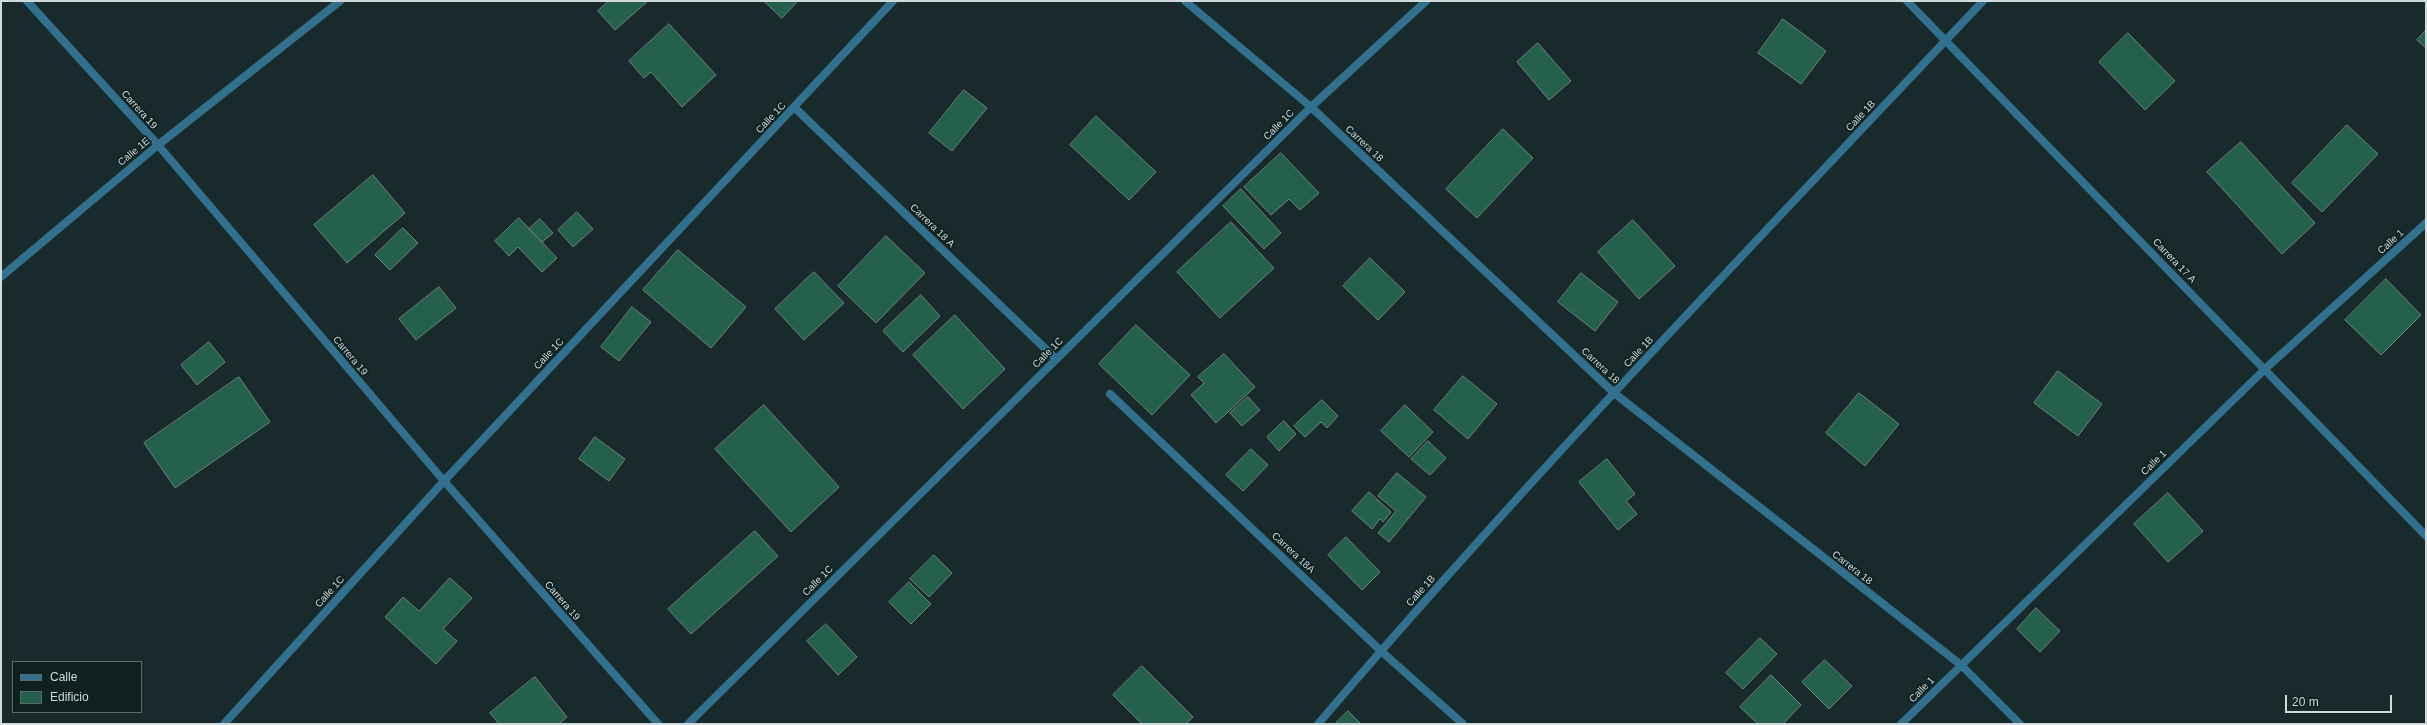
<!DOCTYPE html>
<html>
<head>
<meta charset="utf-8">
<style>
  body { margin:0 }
  #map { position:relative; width:2427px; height:725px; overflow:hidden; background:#182a2b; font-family:Helvetica,sans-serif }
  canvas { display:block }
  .frame { position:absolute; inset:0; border:2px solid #d0dadb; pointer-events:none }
  .legend { position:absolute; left:12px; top:661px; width:130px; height:52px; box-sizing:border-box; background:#0f2021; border:1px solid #5c6a6b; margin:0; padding:5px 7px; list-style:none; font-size:12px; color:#d0dadb }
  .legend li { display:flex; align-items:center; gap:8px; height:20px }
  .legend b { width:20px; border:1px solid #5c6a6b }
  .scale { position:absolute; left:2285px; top:695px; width:107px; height:18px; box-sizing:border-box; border:2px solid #d0dadb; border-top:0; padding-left:5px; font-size:12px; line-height:14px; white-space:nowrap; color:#d0dadb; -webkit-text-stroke:3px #0f2021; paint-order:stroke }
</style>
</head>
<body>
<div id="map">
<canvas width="2427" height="725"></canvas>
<div class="frame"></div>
<ul class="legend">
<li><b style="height:5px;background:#32708e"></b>Calle</li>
<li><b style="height:11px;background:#25604d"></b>Edificio</li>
</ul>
<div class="scale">20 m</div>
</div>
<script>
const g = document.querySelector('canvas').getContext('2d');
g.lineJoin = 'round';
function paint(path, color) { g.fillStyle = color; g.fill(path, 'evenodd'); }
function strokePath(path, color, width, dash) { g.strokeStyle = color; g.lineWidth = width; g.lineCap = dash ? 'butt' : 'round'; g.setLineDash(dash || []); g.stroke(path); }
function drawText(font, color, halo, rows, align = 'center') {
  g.font = font + ' Helvetica,sans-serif'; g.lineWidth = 3.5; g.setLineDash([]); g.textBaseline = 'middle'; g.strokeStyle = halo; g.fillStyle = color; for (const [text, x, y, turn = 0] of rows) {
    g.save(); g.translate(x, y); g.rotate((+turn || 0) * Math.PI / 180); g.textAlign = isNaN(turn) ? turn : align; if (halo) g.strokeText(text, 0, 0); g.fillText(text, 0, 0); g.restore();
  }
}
const building = new Path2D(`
  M609,1H648L615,30L598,11Z
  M764,1H798L782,18Z
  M1783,19L1826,51L1801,84L1758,53Z
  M669,24L716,75L682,107L651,72L644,78L629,61Z
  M2426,30V48L2417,40Z
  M2128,33L2175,81L2145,110L2099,62Z
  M1538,43L1571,81L1549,100L1517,62Z
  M964,90L987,108L952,151L929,133Z
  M1096,116L1156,172L1129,200L1070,145Z
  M2347,125L2378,154L2322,212L2292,183Z
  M1503,129L1533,158L1477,218L1446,189Z
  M2241,142L2315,223L2282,254L2207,172Z
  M1281,153L1319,193L1300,210L1289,199L1271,215L1244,187Z
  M373,175L405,213L347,263L314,225Z
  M1241,189L1281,233L1264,249L1223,206Z
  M577,212L593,229L573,247L558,230Z
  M519,218L557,258L542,272L518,247L509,256L495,241Z
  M540,219L553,233L542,242L529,229Z
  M1633,220L1675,266L1639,299L1598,252Z
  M1231,222L1274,268L1220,318L1177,272Z
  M403,228L418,243L390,270L375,255Z
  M886,236L925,273L876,323L838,286Z
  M678,250L746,307L711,348L643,290Z
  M1370,258L1405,292L1378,320L1343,286Z
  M814,272L844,303L804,340L775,309Z
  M1581,273L1618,302L1595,331L1558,302Z
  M2386,279L2421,315L2381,355L2345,320Z
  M439,287L456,308L416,340L399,319Z
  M921,295L940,316L903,352L883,331Z
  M632,307L651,322L619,361L601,347Z
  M955,315L1005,369L963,409L913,355Z
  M1136,325L1190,375L1152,415L1099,364Z
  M209,342L225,362L197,385L181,365Z
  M1224,354L1255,387L1216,423L1191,395L1204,383L1198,377Z
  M2058,371L2102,404L2078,436L2034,403Z
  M1463,376L1497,404L1468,439L1434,410Z
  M239,377L270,422L175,488L144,443Z
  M1859,393L1899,424L1865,466L1826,433Z
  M1248,397L1260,410L1242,426L1230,413Z
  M1322,400L1338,416L1327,428L1321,422L1305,437L1294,426Z
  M764,405L839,487L791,532L715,449Z
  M1405,405L1433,432L1409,457L1381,431Z
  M1284,421L1296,434L1279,451L1267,437Z
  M595,437L625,459L609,481L579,459Z
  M1428,441L1446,458L1430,475L1411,459Z
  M1251,449L1268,465L1243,491L1226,475Z
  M1607,459L1635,494L1626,501L1637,514L1618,530L1579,482Z
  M1397,473L1426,497L1389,542L1378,533L1396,511L1378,496Z
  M1369,492L1391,512L1383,522L1380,519L1372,529L1352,511Z
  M2168,493L2203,531L2168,562L2134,524Z
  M755,531L778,556L691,634L668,609Z
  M1346,537L1380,572L1362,590L1328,555Z
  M934,555L952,573L929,597L910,579Z
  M450,578L472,598L443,629L457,641L436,664L385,617L403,597L419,611Z
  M909,582L931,604L911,624L889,602Z
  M2036,608L2060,631L2040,652L2017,629Z
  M826,624L857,657L838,675L807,641Z
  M1760,638L1777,654L1743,689L1726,673Z
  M1825,660L1852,686L1829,709L1802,682Z
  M1142,666L1193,717L1186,724H1142L1113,695Z
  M1771,675L1801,705L1783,724H1758L1740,707Z
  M535,677L567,717L559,724H499L490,713Z
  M1348,711L1361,724H1335Z`);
paint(building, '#25604d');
strokePath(building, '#70827a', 1);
strokePath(new Path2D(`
  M27,1L158,145L444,481L658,724
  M1185,1L1311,107L1614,393L1961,665L2020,724
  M1907,1L2426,536
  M794,107L1056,359
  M1,277L158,145L340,1
  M1110,394L1381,651L1463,724
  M224,724L444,481L893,1
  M688,724L1311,107L1426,1
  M1318,724C1531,475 1758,239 1983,1
  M1901,724L2265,369L2426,223`), '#32708e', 8);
drawText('10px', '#d0dadb', '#0f2021', [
  ["Carrera 19",139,110,48],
  ["Calle 1B",1861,116,-47],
  ["Calle 1C",771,118,-47],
  ["Calle 1C",1279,125,-45],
  ["Carrera 18",1364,144,43],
  ["Calle 1E",134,152,-40],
  ["Carrera 18 A",932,226,44],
  ["Calle 1",2391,242,-42],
  ["Carrera 17 A",2174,261,46],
  ["Calle 1B",1639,352,-47],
  ["Calle 1C",1048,353,-45],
  ["Calle 1C",549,354,-47],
  ["Carrera 19",350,356,50],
  ["Carrera 18",1600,366,43],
  ["Calle 1",2154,463,-44],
  ["Carrera 18A",1293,553,43],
  ["Carrera 18",1852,568,38],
  ["Calle 1C",818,581,-45],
  ["Calle 1B",1421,591,-48],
  ["Calle 1C",330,592,-48],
  ["Carrera 19",562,601,49],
  ["Calle 1",1922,690,-45]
]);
</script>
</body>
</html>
